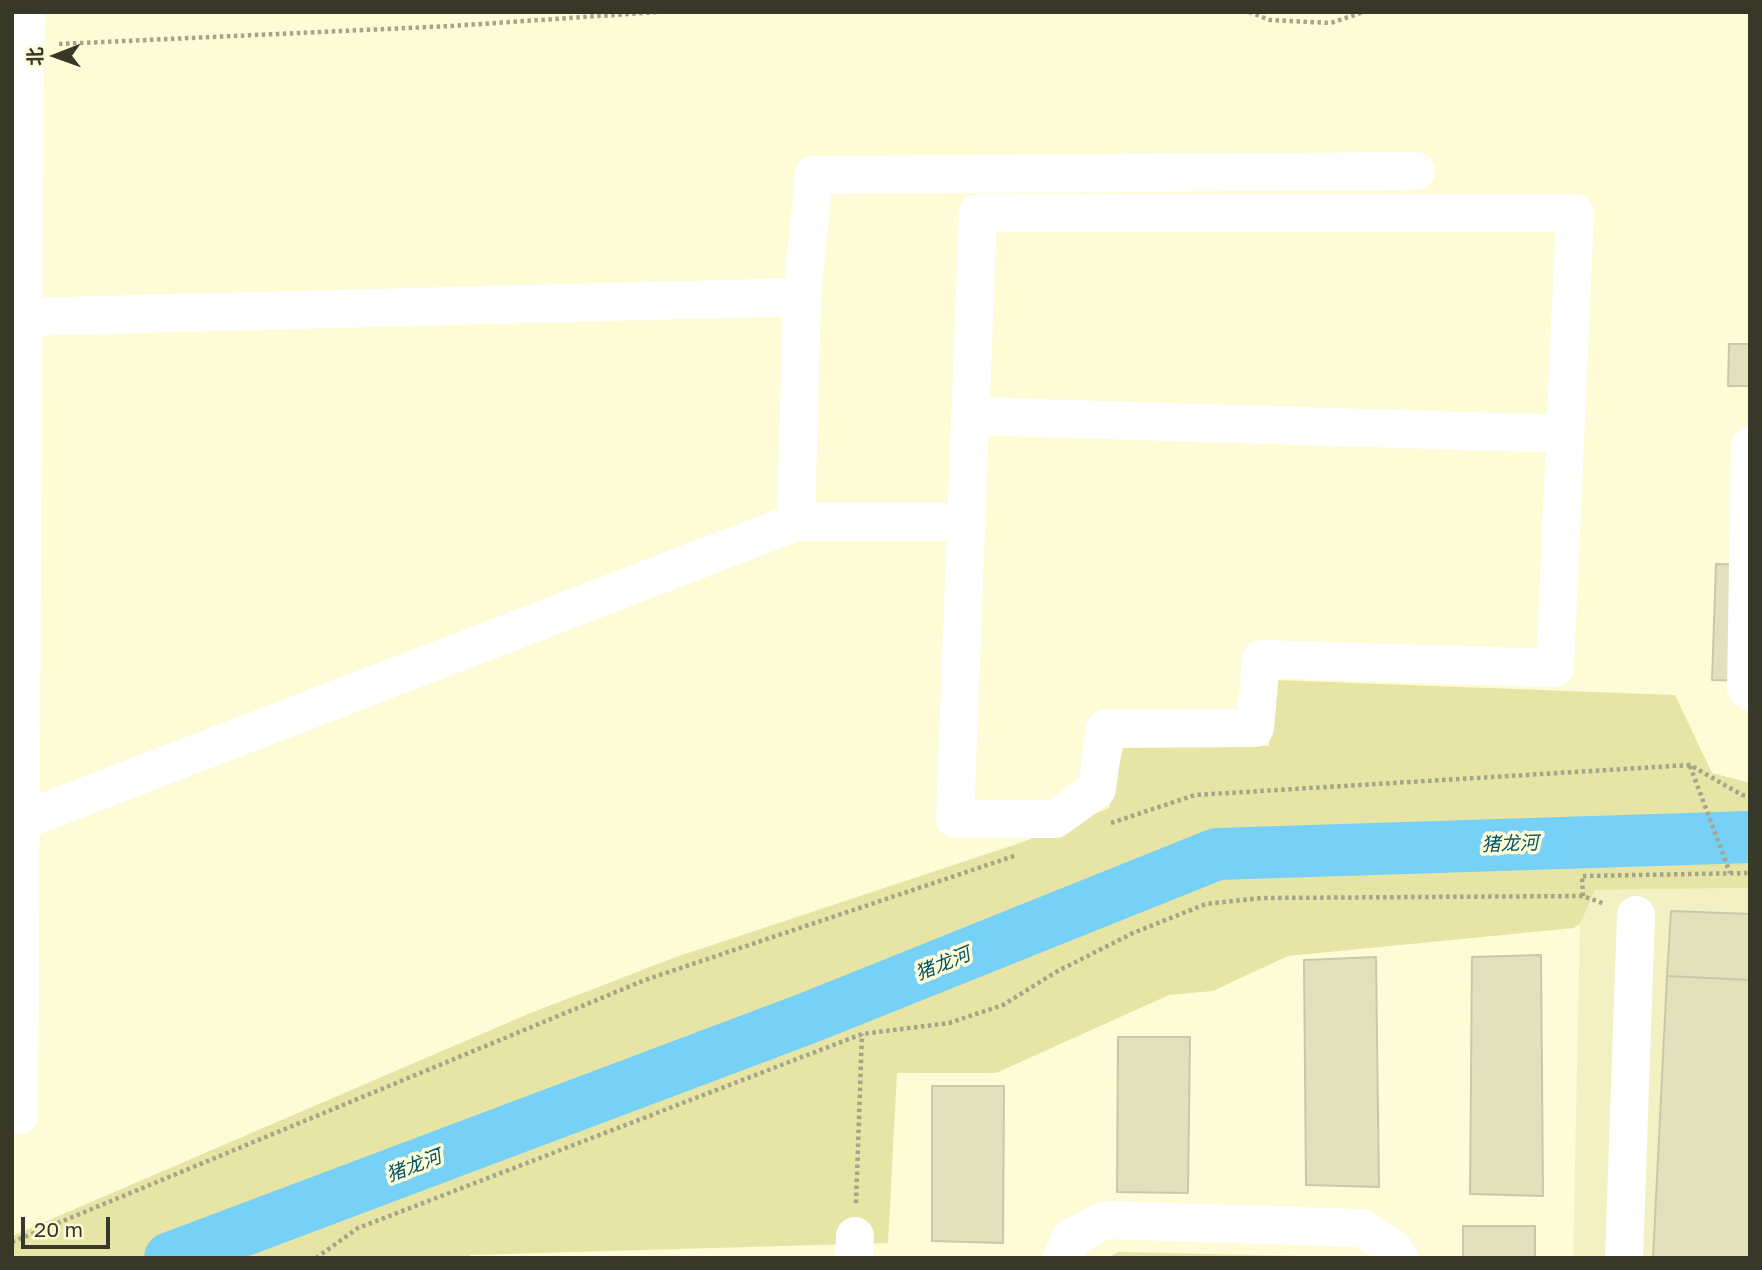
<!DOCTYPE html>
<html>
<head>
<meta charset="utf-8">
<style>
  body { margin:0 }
  #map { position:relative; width:1762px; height:1270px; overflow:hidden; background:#fdfcd6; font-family:"Golos Text","Noto Sans SC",sans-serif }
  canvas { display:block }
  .frame { position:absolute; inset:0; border:14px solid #383829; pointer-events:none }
  .north { position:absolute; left:21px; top:21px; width:70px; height:70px; -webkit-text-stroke:5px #fdfcd6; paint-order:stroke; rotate:269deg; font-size:19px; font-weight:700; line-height:28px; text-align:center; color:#383829 }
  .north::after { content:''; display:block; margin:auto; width:24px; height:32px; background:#383829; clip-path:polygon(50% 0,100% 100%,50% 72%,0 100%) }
  .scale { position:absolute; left:21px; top:1217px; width:89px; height:32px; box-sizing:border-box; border:4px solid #383829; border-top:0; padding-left:9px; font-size:21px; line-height:24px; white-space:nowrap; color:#383829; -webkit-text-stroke:5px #fdfcd6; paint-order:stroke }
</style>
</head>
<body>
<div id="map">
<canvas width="1762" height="1270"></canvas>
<div class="frame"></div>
<div class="north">北</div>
<div class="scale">20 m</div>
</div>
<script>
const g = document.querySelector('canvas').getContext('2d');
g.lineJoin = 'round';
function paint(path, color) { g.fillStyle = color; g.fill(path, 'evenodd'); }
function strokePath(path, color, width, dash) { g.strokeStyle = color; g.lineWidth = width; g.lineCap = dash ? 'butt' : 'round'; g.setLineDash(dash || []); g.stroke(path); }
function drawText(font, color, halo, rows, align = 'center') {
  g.font = font + ' "Golos Text","Noto Sans SC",sans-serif'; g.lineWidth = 7; g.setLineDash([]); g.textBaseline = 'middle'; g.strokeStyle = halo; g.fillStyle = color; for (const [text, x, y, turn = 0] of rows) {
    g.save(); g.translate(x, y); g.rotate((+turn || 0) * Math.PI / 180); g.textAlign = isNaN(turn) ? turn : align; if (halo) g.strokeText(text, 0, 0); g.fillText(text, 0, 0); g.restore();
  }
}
paint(new Path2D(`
  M1750,888V1258H1573L1580,924L1594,890Z`), '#f3f1c4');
paint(new Path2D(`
  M1275,680L1675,695L1712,773L1750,783V888L1595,890L1580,924L1574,928L1288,956L1213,991L1169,995L996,1073H897L888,1243L470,1255V1258H12V1236L528,1014L676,957L1020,843L1109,808L1124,745L1269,746Z
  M1118,1252L1348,1257L1350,1258H1108Z`), '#e7e5a5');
strokePath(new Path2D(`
  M170,1258L808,1018L1217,854L1750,837`), '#77d0f6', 52);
const building = new Path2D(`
  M1729,344H1750V386H1728Z
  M1716,564L1750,565V681L1712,680Z
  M1671,911L1750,914V980L1667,976Z
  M1541,955L1543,1196L1470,1194L1472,957Z
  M1376,957L1379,1187L1306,1185L1304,960Z
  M1667,976L1750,980V1258H1653Z
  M1118,1037H1190L1188,1193L1117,1192Z
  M932,1086H1004L1003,1243L932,1241Z
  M1463,1226H1535V1258H1463Z`);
paint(building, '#e2e1bc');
strokePath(building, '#cac9a5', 2);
strokePath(new Path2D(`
  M1249,12L1270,20L1331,23L1363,12
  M59,44L451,26L658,12
  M1690,766L1730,873
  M1111,823L1195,795L1690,765L1742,795L1750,796
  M1583,896L1582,876L1750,873
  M856,1203L862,1034
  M12,1242L645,980L1017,855
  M316,1258L358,1228L862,1034L949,1023L1003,1005L1056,972L1133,933L1206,904L1261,898L1583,896L1605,904`), '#a5a589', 4.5, [3.5, 3.5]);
strokePath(new Path2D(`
  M978,213H1575L1555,668L1261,659L1255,728L1105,729L1097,789L1055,819H955Z
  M802,297L814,175L1416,171
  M24,317L802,297L796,522
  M971,416L1565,434
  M1750,446L1746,688L1750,692
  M12,821H21L796,522H967
  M12,1115H19L25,46L27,12
  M854,1258L855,1236
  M1062,1258L1071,1238L1105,1220L1361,1228L1393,1248L1399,1258
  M1624,1258L1636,915`), '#fff', 38);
drawText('italic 19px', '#01516a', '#fdfcd6', [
  ["猪龙河",1510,844,-2],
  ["猪龙河",943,964,-22],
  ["猪龙河",414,1166,-21]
]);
</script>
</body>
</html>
